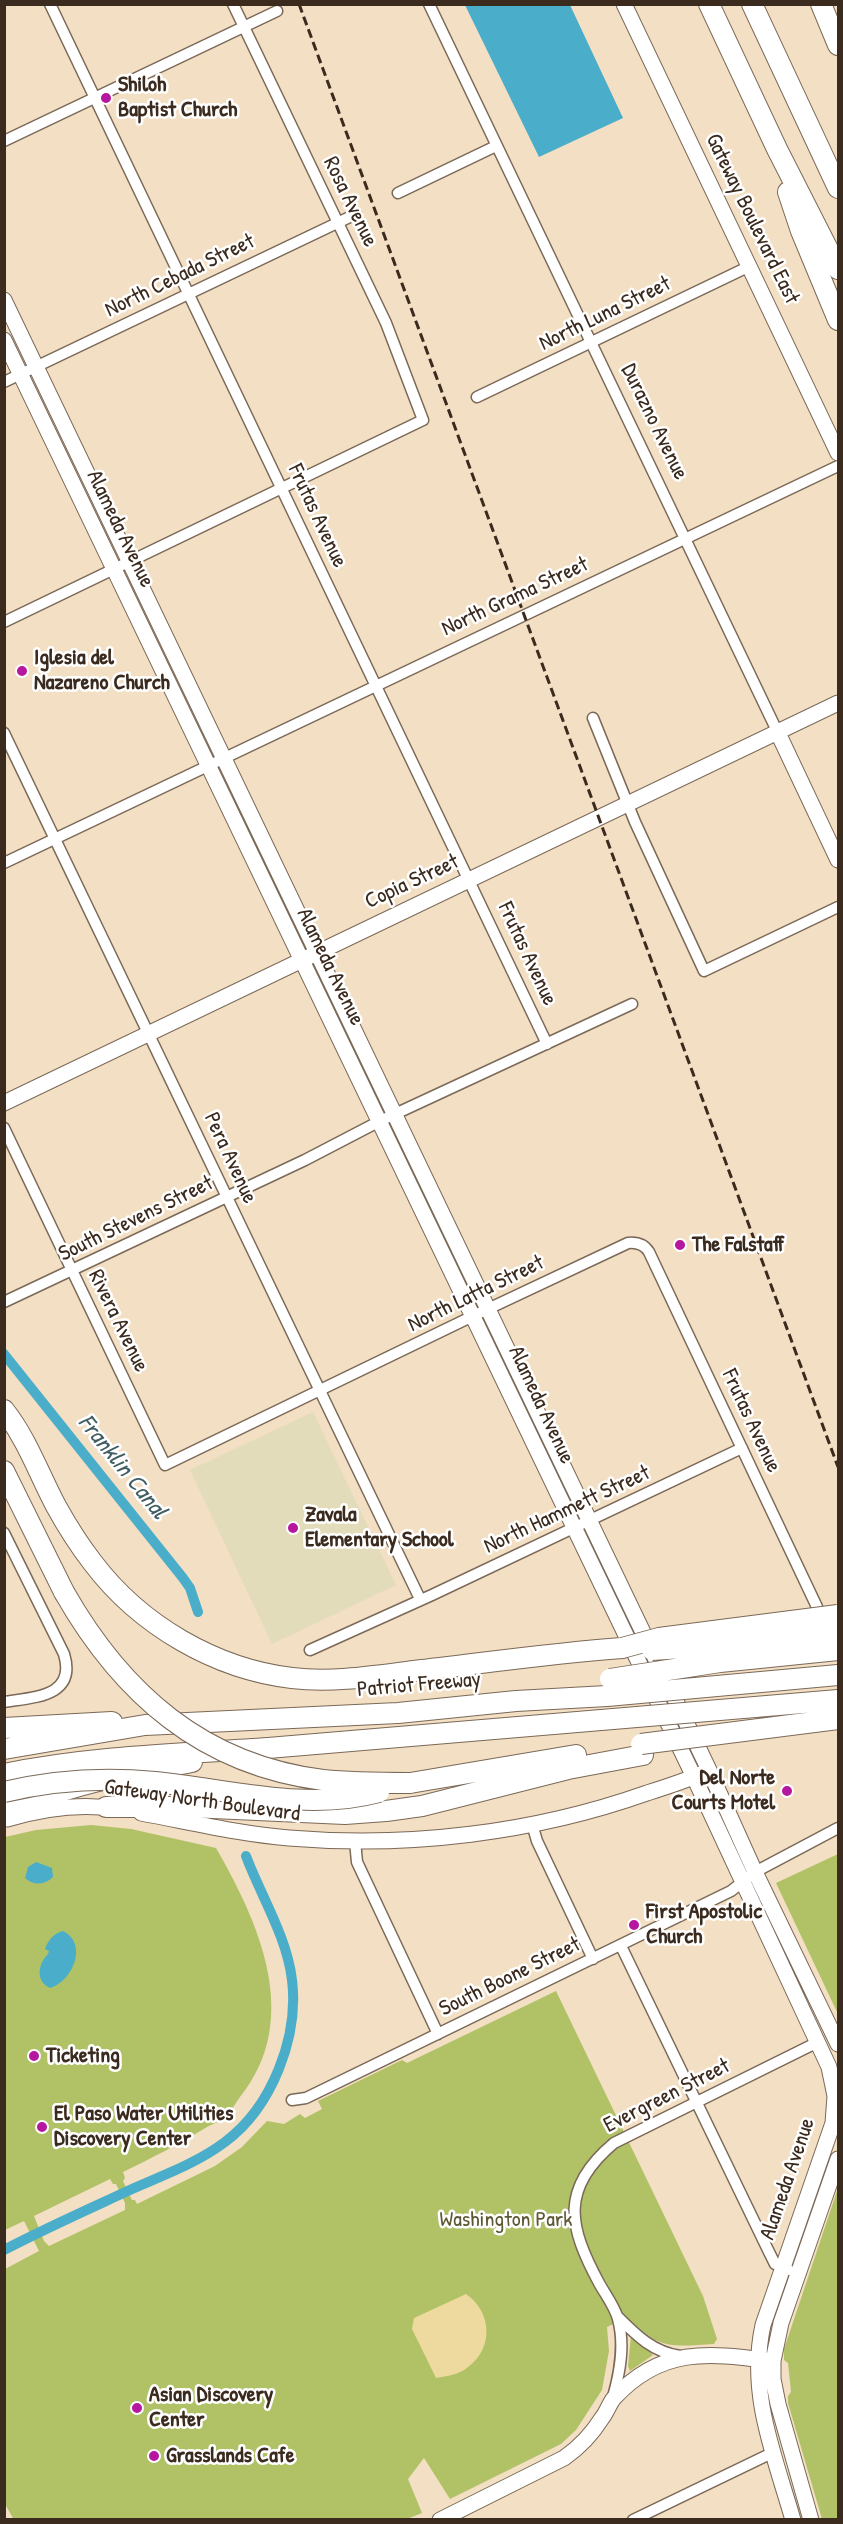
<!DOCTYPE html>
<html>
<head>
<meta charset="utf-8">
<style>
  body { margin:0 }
  #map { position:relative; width:843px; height:2524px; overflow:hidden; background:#f3dfc3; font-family:"Patrick Hand",sans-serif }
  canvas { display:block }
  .frame { position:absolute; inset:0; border:6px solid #3b2a1e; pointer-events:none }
</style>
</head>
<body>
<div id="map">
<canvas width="843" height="2524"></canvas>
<div class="frame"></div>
</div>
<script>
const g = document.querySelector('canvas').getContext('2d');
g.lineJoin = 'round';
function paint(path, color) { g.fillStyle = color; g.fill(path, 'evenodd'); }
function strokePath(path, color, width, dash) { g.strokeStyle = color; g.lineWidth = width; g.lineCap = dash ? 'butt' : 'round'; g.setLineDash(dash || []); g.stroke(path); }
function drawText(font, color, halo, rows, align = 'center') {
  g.font = font + ' "Patrick Hand",sans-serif'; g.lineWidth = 5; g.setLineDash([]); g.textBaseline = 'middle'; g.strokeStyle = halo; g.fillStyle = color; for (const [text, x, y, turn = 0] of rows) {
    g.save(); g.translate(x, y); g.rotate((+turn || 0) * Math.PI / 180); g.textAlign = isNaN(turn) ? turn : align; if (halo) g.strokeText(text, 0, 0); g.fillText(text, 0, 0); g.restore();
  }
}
paint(new Path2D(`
  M313,1412L396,1585L272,1644L190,1470Z`), '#e3dcba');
paint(new Path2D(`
  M91,1825L131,1829L216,1848C259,1923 303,2019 240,2097C235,2104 230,2113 223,2119C219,2122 212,2124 207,2127C179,2144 152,2158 123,2172L125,2178L123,2181L132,2200H135L137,2204L215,2166L242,2147L267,2121L284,2124L300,2114L305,2118L322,2109L318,2101L402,2060L407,2063L556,1991L703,2296L717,2339L714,2344C671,2347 658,2349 626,2318L607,2327L609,2351L602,2390L576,2430L561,2444L450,2499L424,2458L408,2479L422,2513L407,2519L14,2520L5,2504V2269L39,2251L24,2221L5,2230V1837L36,1830ZM110,2179L113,2184H116L125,2203V2210L49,2246L44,2241L34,2216Z
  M838,1854V2014L776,1883Z
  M838,2188V2519H822L788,2403V2396L791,2392L788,2363L784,2360V2349Z
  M631,2336H634L653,2355L630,2371L628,2366Z`), '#b0c265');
paint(new Path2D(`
  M466,2294C492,2312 494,2348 468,2367C459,2375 447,2376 436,2378L412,2329L414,2318Z`), '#eeda9e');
paint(new Path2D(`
  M465,5H570L623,118L539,157Z
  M36,1862L52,1868L53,1877C45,1885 34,1886 25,1878L28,1867Z
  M63,1931C89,1944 72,1982 50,1988C35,1981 38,1964 48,1954L49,1951L45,1949C48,1940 54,1933 63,1931Z`), '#4aadc9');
strokePath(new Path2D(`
  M4,1354L183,1578L190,1588L198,1612
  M4,2250C46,2228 89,2209 132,2189C164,2175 197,2163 225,2142C272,2107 299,2037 292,1980C287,1937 261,1896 246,1856`), '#4aadc9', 10);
const street = new Path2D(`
  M50,4L547,1044
  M429,4L778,733
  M4,141L277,11
  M398,193L496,146
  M4,382L356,214
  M477,397L750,266
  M4,622L423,420L386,323L233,4
  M593,718L635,822L704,971L838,907
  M4,733L420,1599
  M4,863L838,466
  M4,1128L165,1465L473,1316L628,1243C637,1242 644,1244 649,1252L817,1607
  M4,1302L305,1160L380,1121L632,1004
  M4,1533L64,1654C77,1697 34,1697 4,1702
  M310,1650L432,1595L742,1448
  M532,1824L537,1841L593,1959
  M355,1841L357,1862L438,2034
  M621,1946L769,2252L775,2264L789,2270
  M292,2100L306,2098L731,1891L755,1872L838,1828
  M618,2317C637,2336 653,2352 680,2356
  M613,2397C620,2372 625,2345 618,2319C615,2307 605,2294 599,2283C569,2227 559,2189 614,2143L818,2042
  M633,2520L774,2452`);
const secondary = new Path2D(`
  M624,4L838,453
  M4,300L709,1770L755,1872L838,2044
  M4,340L694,1777L829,2067L835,2096L833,2123L763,2325C748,2393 774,2454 793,2520
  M778,733L838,860
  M4,1103L838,703
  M141,1813C190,1822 239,1834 289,1838C409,1848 534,1833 647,1793C666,1787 685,1781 703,1773
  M7,1819C41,1809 82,1803 117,1809
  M440,2520L564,2458C580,2447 592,2434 602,2418C607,2412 609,2404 614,2398C662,2346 709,2353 773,2361
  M811,2520L778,2404L773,2379V2361L781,2323L838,2159`);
const highway = new Path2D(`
  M709,4L777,149L838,269
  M752,4L838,188
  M821,4L838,45
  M788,192L801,231L838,320
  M4,1410C27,1439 39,1474 56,1506C67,1526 79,1545 93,1563C140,1625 215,1669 292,1678C332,1683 375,1676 414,1671C484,1663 553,1653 622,1648
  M4,1471L64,1592
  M4,1728L112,1722
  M4,1749L145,1725L398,1713L516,1701L607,1696
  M4,1774C92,1756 179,1754 268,1748C383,1739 498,1729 613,1719
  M410,1783L576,1755
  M106,1807H191L345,1814L386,1811L422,1806L568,1769L643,1755
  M4,1814C59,1786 132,1773 192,1762`);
strokePath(street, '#7b6958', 13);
strokePath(secondary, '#7b6958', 17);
strokePath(highway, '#7b6958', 22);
strokePath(street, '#fff', 10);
strokePath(secondary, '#fff', 15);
strokePath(highway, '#fff', 20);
strokePath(new Path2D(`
  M299,4L838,1467`), '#3b2a1e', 3, [9, 4.5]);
const highwayBridge = new Path2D(`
  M64,1592C122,1694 203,1765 323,1780C352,1783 381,1783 410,1783
  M622,1648L659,1638L838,1615
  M652,1650L728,1645L838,1633
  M610,1679L720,1662L838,1650
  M607,1696L838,1675
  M613,1719L838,1700
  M641,1744L838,1719
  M4,1792C54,1780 104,1777 155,1782C228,1789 306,1812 379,1792`);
strokePath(highwayBridge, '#7b6958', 22, []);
strokePath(highwayBridge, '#fff', 20);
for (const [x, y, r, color] of [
  [106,98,6,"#b5179e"],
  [22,671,6,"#b5179e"],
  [680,1245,6,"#b5179e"],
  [293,1528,6,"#b5179e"],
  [787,1791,6,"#b5179e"],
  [634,1925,6,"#b5179e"],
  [34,2056,6,"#b5179e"],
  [42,2127,6,"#b5179e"],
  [137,2408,6,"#b5179e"],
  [154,2456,6,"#b5179e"]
]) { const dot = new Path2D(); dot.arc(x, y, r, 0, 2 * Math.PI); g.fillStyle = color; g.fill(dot); strokePath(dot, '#fff', 2); }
drawText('bold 22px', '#3b2a1e', '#fff', [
  ["Shiloh",118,85],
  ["Baptist Church",118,110],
  ["Iglesia del",34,658],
  ["Nazareno Church",34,683],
  ["The Falstaff",692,1245],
  ["Zavala",305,1515],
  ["Elementary School",305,1540],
  ["Del Norte",775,1778,"right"],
  ["Courts Motel",775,1803,"right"],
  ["First Apostolic",646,1912],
  ["Church",646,1937],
  ["Ticketing",46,2056],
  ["El Paso Water Utilities",54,2114],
  ["Discovery Center",54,2139],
  ["Asian Discovery",149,2395],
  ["Center",149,2420],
  ["Grasslands Cafe",166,2456]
], 'left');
drawText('22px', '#3b2a1e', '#fff', [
  ["Rosa Avenue",350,202,64],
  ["Gateway Boulevard East",752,219,64],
  ["North Cebada Street",180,276,-26],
  ["North Luna Street",605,314,-26],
  ["Durazno Avenue",654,422,64],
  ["Frutas Avenue",317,516,65],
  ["Alameda Avenue",120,529,64],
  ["North Grama Street",515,597,-25],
  ["Copia Street",412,882,-25],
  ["Frutas Avenue",527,954,65],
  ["Alameda Avenue",330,967,64],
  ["Pera Avenue",230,1158,65],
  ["South Stevens Street",136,1219,-26],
  ["North Latta Street",476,1294,-26],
  ["Rivera Avenue",118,1321,64],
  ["Alameda Avenue",541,1405,65],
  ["Frutas Avenue",751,1421,65],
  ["North Hammett Street",567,1510,-25],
  ["Patriot Freeway",419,1685,-5],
  ["Gateway North Boulevard",202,1801,8],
  ["South Boone Street",510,1977,-26],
  ["Evergreen Street",667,2096,-27],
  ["Alameda Avenue",788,2179,-71]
]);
drawText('22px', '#5e5833', '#fff', [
  ["Washington Park",506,2220]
]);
drawText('italic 24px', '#415e62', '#fff', [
  ["Franklin Canal",122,1467,51]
]);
</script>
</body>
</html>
